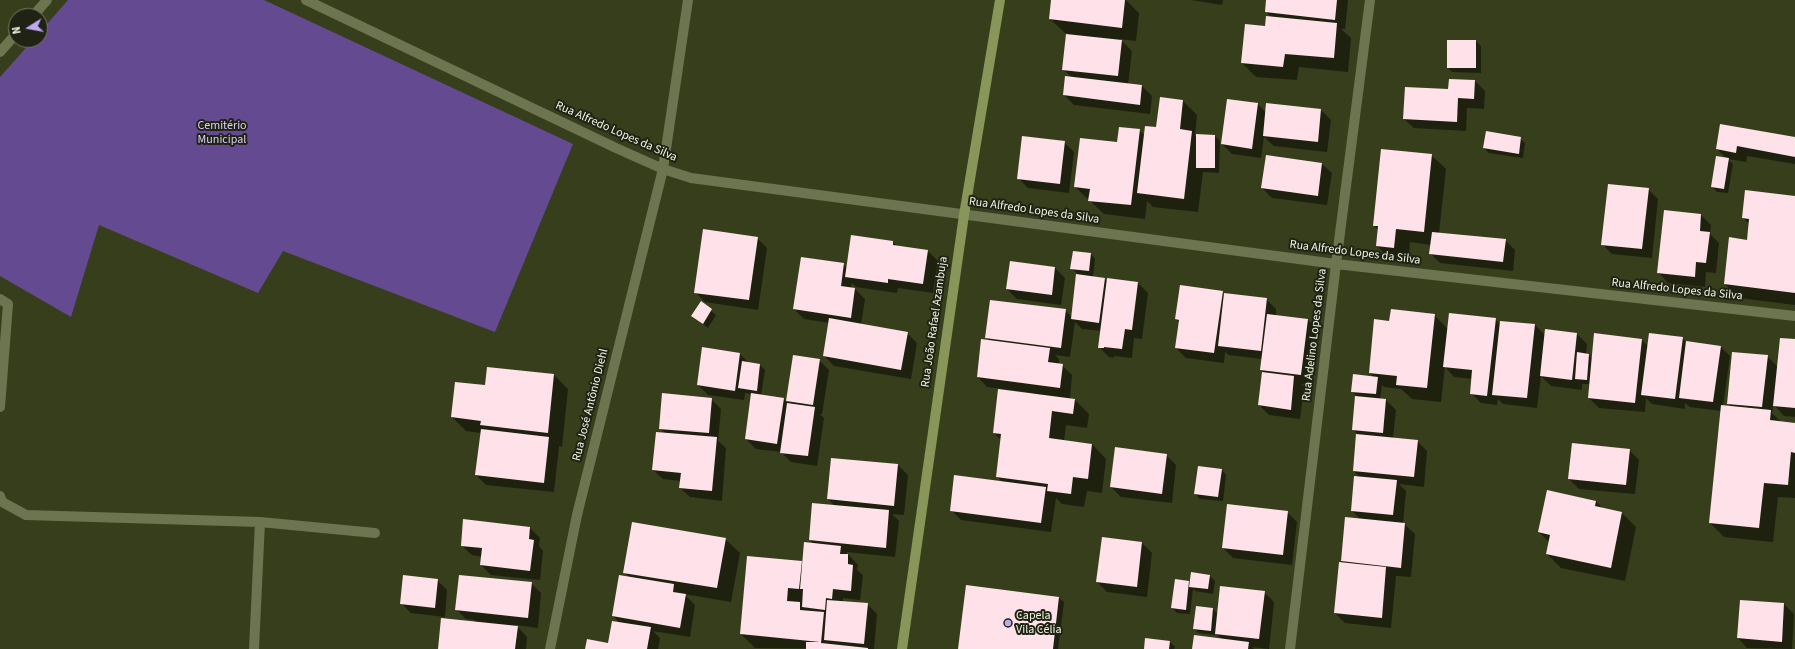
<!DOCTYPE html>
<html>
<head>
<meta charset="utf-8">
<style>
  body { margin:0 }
  #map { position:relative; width:1795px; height:649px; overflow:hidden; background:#373e1c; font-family:"Source Sans 3",sans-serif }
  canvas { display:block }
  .north { position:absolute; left:8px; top:8px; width:40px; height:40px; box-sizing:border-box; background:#202314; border:1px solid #737766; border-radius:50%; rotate:259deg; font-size:11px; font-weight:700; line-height:16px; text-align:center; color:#f0f5e1 }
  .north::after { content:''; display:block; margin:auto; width:14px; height:18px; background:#c1a8f3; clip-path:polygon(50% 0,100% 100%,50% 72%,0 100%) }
</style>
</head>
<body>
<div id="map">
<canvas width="1795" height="649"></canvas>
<div class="north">N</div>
</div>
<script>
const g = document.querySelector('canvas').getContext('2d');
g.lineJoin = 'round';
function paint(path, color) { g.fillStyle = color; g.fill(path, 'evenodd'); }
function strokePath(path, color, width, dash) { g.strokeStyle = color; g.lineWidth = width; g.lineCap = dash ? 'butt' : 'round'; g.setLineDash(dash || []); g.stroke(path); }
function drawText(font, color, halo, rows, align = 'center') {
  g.font = font + ' "Source Sans 3",sans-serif'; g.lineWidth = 4; g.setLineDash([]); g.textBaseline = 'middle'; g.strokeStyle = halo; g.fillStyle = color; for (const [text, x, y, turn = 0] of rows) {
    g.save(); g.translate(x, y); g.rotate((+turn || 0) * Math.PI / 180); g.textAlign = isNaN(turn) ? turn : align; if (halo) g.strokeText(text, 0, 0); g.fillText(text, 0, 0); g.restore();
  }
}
paint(new Path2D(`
  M68,0H264L573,144L495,332L283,251L258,293L99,225L71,317L0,276V77L33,40H40V32Z`), '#644a90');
paint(new Path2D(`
  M1052,0H1126L1139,13L1136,41L1120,39L1132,51L1128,85L1142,86L1152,96L1150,114L1074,105L1064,95L1066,77L1072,78L1063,69L1067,33H1065L1050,19Z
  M1191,0H1223L1222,5Z
  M1267,0H1348L1345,29H1341L1351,38L1348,72L1299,67L1297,80L1256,77L1242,63L1272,18L1266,12Z
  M1476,41L1481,46V73L1452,72L1448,68Z
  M1475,81L1485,91L1484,109L1467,108L1466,131L1414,128L1404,119L1449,90Z
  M1183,101L1197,115L1195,135L1197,138L1215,136L1220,141L1219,173L1203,172L1198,212L1153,207L1147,201L1145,219L1104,214L1075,187L1118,143L1139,130L1145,136L1157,128Z
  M1258,104L1266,113L1321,110L1331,120L1327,152L1274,146L1264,137L1261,158L1232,154L1222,144Z
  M1520,138L1525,143L1523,158L1489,153L1484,148Z
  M1795,138V164L1747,156L1746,162L1728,159L1733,164L1728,193L1717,192L1712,187L1727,159L1717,149Z
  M1064,142L1074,152L1069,193L1028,188L1018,178Z
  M1431,155L1446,169L1439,233L1505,240L1515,250L1513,271L1440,263L1430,253L1431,245L1410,242L1408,262L1391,260L1377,246L1378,230L1374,226Z
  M1322,164L1332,173L1327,205L1272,198L1262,188Z
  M1648,189L1658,199L1652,258L1612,254L1602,244Z
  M1795,197V305L1739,298L1725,284L1748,241L1750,225L1743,218Z
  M1701,215L1711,225L1710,234L1719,243L1716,273L1706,272L1705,287L1668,283L1659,273Z
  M757,238L767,248L758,310L705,302L695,292Z
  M893,242L897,246L928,251L938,261L933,293L898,288L897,293L856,287L852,283L851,288L855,289L865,299L861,325L907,333L917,343L911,379L834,366L824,356L830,323L804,319L794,309L843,264L847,268Z
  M1091,254L1095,259L1093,277L1105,279L1108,282L1138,283L1148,293L1142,339L1134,338L1132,358L1114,356V358L1109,357L1099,347L1102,331L1082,329L1075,322L1070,357L1055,355L1059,359V365H1062L1072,375L1070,399L1075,400L1089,414L1087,428L1066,425L1064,441L1092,444L1106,459L1102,493L1087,491L1084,507L1062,504L1056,498L1051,532L961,520L951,510L1002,482L997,476L1001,440L994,433L1032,395L1033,393L987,387L978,377L990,341L986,337L1065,310L1072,317L1077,273L1071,268Z
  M1055,268L1065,278L1061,305L1017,299L1007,289Z
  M1222,292L1224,294L1266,299L1276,309V316L1308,320L1318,330L1311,385L1301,384L1304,387L1300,419L1269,415L1259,405L1263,372L1261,370L1262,359L1229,355L1225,352L1224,363L1186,358L1176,348L1180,323L1176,319Z
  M701,303L716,315L708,328L692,316Z
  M1434,315L1448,329L1495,319L1501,325V322L1535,325L1545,335L1577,334L1587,344L1586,354L1589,355L1593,359L1642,340L1648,346L1682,338L1687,343L1720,346L1730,356L1723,406L1731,407L1728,404L1767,356L1778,367L1795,340V417L1784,416L1773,404L1772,413L1782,423L1795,424V498L1778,497L1773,542L1724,537L1710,523L1721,411L1690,407L1685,403V409L1652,404L1646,398L1645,412L1599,408L1589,398L1590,384H1582V390L1551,386L1541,376L1537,408L1503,404L1498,399L1497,405L1481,403L1471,393L1473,379L1454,377L1445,367L1441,402L1412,399L1401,389L1384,387L1382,385L1380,400H1386L1396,410L1393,438L1417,441L1427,451L1424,487L1399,484L1406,491L1403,523L1415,534L1411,577L1396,576L1391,628L1345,623L1335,613L1346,518L1360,519L1352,511L1360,478L1354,471L1357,434L1353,429L1359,398L1352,392L1375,378L1370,373L1390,322Z
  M740,354L749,363L760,365L765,370L761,396L784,399L787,402L793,356L819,360L829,370L822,414H820L824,418L817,466L791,462L781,452L756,449L746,439L752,394L745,393L744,400L708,395L698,385Z
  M488,368L554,375L568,389L562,447L559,446L554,492L486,485L476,475L481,433L466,431L452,417L486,386Z
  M711,399L721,409L718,441L726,448L722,501L690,497L680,488L681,481L663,479L653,470L666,434L660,428Z
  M1629,450L1639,460L1635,494L1579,489L1569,479Z
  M1166,455L1176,465L1172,503L1121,497L1111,487Z
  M898,465L908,475L904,515L892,514L899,521L895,557L846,552L858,565L857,570L863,575L860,600L843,598V602L867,604L877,614L874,649L755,648L741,634L801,562L803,564L814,544L810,540L835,506L828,499Z
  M1222,470L1226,475L1223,501L1200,499L1195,494Z
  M1596,501L1603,509L1622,513L1636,527L1625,581L1561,568L1547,554L1549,542L1539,532Z
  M1287,512L1297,522L1292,565L1233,558L1223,548Z
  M530,528L540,538L539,546L543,551L540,580L491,575L481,565L482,557L472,555L462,546Z
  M725,539L740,553L731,602L684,594L695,605L690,637L653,631L660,638L658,649H586L609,644L620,623L613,616L630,578L624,572Z
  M1142,543L1152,553L1147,597L1107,592L1097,582Z
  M1210,576L1215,581L1213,594L1195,591L1193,589L1190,614L1177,613L1172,608L1188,582L1191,584Z
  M437,580L447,590L445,617L411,613L401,603Z
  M531,583L541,593L538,628L516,625L527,637L526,649H439L474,622L475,620L466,619L456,609Z
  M1264,592L1274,602L1269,649L1252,647L1254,649H1193L1222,640L1215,633V635L1199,633L1194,629L1213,609L1218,614Z
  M1059,598L1064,602L1058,649H959Z
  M1741,601L1784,604L1794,614L1792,649L1747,648L1738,638Z
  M1170,642L1175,647L1174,649H1145Z`), '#0007');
paint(new Path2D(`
  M1051,0H1125L1122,28L1049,19Z
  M1266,0H1337L1335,20L1265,12Z
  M1266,16L1337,23L1334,58L1285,54L1283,67L1241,63L1245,24L1265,26Z
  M1066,34L1122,40L1118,76L1062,70Z
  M1447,40H1476V68H1447Z
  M1065,76L1142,85L1140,105L1063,95Z
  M1449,79L1475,80L1474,99L1458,98L1457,122L1403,119L1405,87L1448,89Z
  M1160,97L1183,100L1180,129L1192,131L1184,199L1137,193L1145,126L1156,127Z
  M1227,99L1258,103L1252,149L1221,144Z
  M1266,103L1321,109L1318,142L1263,136Z
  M1720,124L1795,137V157L1737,146L1736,153L1716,149Z
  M1119,127L1140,129L1131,205L1088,201L1090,189L1074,187L1080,138L1117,142Z
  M1486,131L1521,137L1519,154L1483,148Z
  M1196,134L1215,135V168H1196Z
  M1022,136L1065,141L1060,184L1017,179Z
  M1381,149L1432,154L1424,232L1396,229L1394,248L1376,246L1378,226H1373Z
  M1266,155L1322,163L1318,196L1261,188Z
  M1716,156L1729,158L1724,189L1711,187Z
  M1608,184L1649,188L1642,249L1601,245Z
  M1745,190L1795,196V293L1724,284L1729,237L1747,240L1749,219L1742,218Z
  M1664,210L1701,214L1700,231L1710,232L1706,263L1696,262L1695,277L1657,273Z
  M703,229L758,237L749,300L694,293Z
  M1432,232L1506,239L1503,262L1429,254Z
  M851,235L893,241V245L928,250L923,284L888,279V283L845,277Z
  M1073,251L1091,253L1089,271L1070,269Z
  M801,257L844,263L841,286L855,288L851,318L793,309Z
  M1010,261L1055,267L1052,295L1006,289Z
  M1076,274L1105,278L1099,323L1071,319Z
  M1107,278L1138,282L1132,330L1125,329L1122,349L1104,347V348H1098Z
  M1180,285L1223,291L1214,353L1175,348L1179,320L1175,319Z
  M1224,293L1267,298L1261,351L1218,346Z
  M990,300L1066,309L1061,348L985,338Z
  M701,301L712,309L703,324L691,316Z
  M1391,309L1435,314L1427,388L1396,385L1397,376L1369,373L1374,319L1389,321Z
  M1449,313L1496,318L1487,396L1470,394L1472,370L1443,367Z
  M1267,314L1308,319L1301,375L1260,370Z
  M829,318L908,332L901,370L823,356Z
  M1500,321L1535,324L1527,398L1492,395Z
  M1545,329L1577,333L1572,380L1540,376Z
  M1594,333L1642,339L1635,403L1588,398Z
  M1649,333L1683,337L1675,399L1641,395Z
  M1780,338L1795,339V408L1773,406Z
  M981,339L1050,348L1048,362L1063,364L1060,388L977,377Z
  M1686,341L1721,346L1713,402L1679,398Z
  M702,347L740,353L735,391L697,385Z
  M1577,352L1589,354L1587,380L1575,379Z
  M1732,352L1768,355L1762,407L1727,404Z
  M793,355L820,359L813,405L786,401Z
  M742,361L760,364L757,391L738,388Z
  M487,367L554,374L548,433L480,425L481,421L451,417L455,382L485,385Z
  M1262,372L1294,376L1291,410L1258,405Z
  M1353,374L1378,377L1376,394L1351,392Z
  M998,389L1075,399L1073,414L1052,411L1049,438L1092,444L1088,479L1073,477L1071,494L1047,491L1048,484L996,477L1001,434L993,433Z
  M662,393L712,398L709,433L659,429Z
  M751,393L784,398L777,444L745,439Z
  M1355,396L1386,399L1383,433L1352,430Z
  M787,403L815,407L808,456L780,453Z
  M1721,405L1771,410L1770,420L1795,423V453L1791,452L1788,485L1764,483L1759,528L1709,523Z
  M481,429L549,437L544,483L475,475Z
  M656,432L717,437L712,491L679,488L681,473L652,470Z
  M1356,434L1418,440L1414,477L1353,471Z
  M1572,443L1630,449L1626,485L1568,479Z
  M1115,447L1167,454L1162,494L1110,487Z
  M831,458L898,464L894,506L827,499Z
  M1198,466L1222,469L1218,497L1194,494Z
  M954,475L1046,487L1041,523L950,511Z
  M1354,476L1397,480L1393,515L1351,511Z
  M1547,490L1596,501L1595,506L1622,512L1611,568L1546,554L1550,535L1538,532Z
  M812,503L889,510L886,548L809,540Z
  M1227,504L1288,511L1283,555L1222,548Z
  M1345,517L1405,523L1401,568L1341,561Z
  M463,519L530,527L529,539L534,540L530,571L480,565L482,548L461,546Z
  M632,522L726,538L717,588L623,573Z
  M1102,537L1142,542L1137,587L1096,582Z
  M804,542L841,546L840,554H848V564L853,565L851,591L833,589L832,599L826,598L825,610L802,607L803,589H800Z
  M747,556L802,561L799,589L788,588L787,601L800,602V610L824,612L821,643L868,648V649H806V642H820L740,634Z
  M1339,562L1386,567L1382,618L1334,613Z
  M1191,572L1210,575L1208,589L1189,587Z
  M403,575L438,579L435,608L400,604Z
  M459,575L532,582L528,618L455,610Z
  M619,575L674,584L673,592L686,594L680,628L612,616Z
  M1175,579L1189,581L1186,610L1171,608Z
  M966,585L1059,597L1053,649H958Z
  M1220,586L1265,591L1259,639L1215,634Z
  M827,600L868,603L864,644L824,640Z
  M1740,600L1784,603L1782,642L1737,638Z
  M1196,606L1213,608L1211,631L1193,629Z
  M441,618L518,626L515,649H438Z
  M612,621L651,627L647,649H585L587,639L608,643Z
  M1194,635L1249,642L1248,649H1192Z
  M1145,638L1170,641L1169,649H1144Z`), '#fee1e9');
strokePath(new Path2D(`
  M306,0L616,148L663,169L691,178L1336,264L1795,316
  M33,16L47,0
  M0,52L16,34
  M0,299L8,304L0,407
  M0,496L2,502L26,515L260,522L375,533
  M254,649L260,522
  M550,649L577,515L663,169L688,0
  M1290,649L1336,264L1370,0`), '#6c7550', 10);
strokePath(new Path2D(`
  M902,649L964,215L1000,0`), '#88965a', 10);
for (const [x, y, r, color] of [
  [1008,623,4,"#c1a8f3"]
]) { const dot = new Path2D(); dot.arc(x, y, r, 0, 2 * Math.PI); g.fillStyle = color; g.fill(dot); strokePath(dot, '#202314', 1.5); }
drawText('12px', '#dccffb', '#202314', [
  ["Cemitério",222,126],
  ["Municipal",222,140]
]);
drawText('12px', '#f0f5e1', '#202314', [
  ["Rua Alfredo Lopes da Silva",616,132,24],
  ["Rua Alfredo Lopes da Silva",1034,211,8],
  ["Rua Alfredo Lopes da Silva",1355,253,7],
  ["Rua Alfredo Lopes da Silva",1677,290,6],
  ["Rua João Rafael Azambuja",935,322,-82],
  ["Rua Adelino Lopes da Silva",1315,335,-83],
  ["Rua José Antônio Diehl",591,405,-76]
]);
drawText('12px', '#f0f5e1', '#202314', [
  ["Capela",1016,616],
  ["Vila Célia",1016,630]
], 'left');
</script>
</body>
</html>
